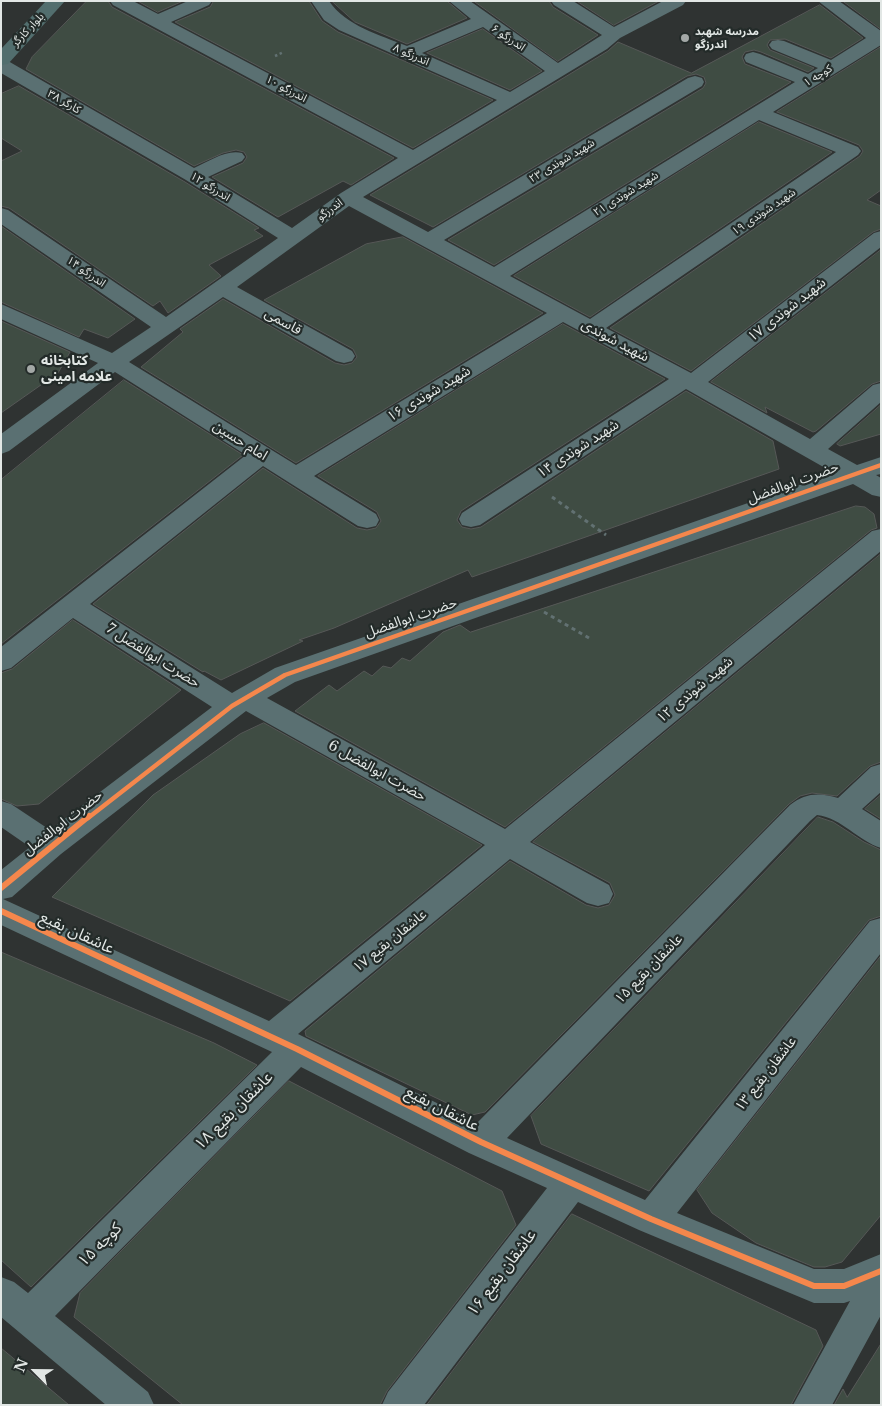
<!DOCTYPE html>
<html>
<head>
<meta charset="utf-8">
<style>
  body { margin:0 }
  #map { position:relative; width:882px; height:1406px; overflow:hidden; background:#2f3332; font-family:"Libre Baskerville",serif }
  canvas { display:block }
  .frame { position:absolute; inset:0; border:2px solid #e2e7e5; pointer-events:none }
  .north { position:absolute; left:10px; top:1346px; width:50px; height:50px; -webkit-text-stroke:4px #232b29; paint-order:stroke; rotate:293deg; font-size:14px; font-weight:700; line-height:20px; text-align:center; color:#e2e7e5 }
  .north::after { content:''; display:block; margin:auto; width:18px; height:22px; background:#e2e7e5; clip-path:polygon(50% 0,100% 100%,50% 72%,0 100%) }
</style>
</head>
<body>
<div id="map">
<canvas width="882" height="1406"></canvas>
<div class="frame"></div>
<div class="north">N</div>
</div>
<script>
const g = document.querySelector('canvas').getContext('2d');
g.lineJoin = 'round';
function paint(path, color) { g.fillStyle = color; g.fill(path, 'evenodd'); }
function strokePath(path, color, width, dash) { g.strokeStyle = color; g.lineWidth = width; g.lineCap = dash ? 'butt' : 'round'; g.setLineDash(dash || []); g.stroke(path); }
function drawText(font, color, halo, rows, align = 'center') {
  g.font = font + ' "Libre Baskerville","Noto Sans Arabic",serif'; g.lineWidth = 4.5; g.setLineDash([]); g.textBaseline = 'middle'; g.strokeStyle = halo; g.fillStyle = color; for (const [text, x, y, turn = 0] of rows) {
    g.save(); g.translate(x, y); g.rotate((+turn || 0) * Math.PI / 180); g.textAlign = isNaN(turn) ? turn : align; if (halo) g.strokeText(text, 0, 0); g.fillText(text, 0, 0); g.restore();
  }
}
const building = new Path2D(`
  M87,1H108L112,7L394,158L351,185L343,181L278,217L212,177L243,163L247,157L244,152L236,150L223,153L194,166L26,69L32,57Z
  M138,1H183L158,12Z
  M214,1H309L322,21L338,32L493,100L413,148L175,22L210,7Z
  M332,1H447L467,18L407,44L355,22Z
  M474,1H549L553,7L598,35L558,61Z
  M577,1H659L614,25Z
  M843,1H881V29Z
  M820,5L863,38L831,58L785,39L770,40L767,45L770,50L814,68L808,72L761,52L754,50L745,52L742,57L745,64L791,82L494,265L448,240L703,88L706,83L704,77L696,74L687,76L433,227L370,195L608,51L618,42L691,73Z
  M483,29L542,71L510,90L427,53Z
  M881,47V190L867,200L881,206V229L873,232L691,371L610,328L860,156L863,151L859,145L777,112Z
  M19,86L185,182L259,228L254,230L263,236L209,265L221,276L168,313L160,301L153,306L9,208L1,206V161L22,151L1,138V94Z
  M759,122L832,152L590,317L514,276Z
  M1,226L135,319L108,338L84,329L79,337L1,302Z
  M403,237L543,313L296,463L141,367L183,332L180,329L223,299L335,363L344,365L352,363L357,357L353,349L264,300L366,244Z
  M881,250V381L872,384L816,431L813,432L765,407L767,413L711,382Z
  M1,321L70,352L58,373L1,413Z
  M563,324L665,379L461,511L457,520L462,527L471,529L481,527L686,391L773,441L779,469L472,577L468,570L334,628L299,640L303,641L221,680L204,671L203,672L93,604L263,468L357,528L367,530L376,528L381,521L377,512L318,476Z
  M124,380L243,455L1,644V480Z
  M881,405V434L840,446L837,444Z
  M856,506L865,507L874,514L877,528L871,530L505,827L295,711L329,685L337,691L364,671L372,676L383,666L391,668L402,658L410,661L443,632L460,625L470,632Z
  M881,554V762L870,766L837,796L812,793L800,796L789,804L485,1112L472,1115L306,1036L305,1031L510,861L586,905L598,908L609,905L615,895L610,883L533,842Z
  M73,620L181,690L39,804L17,806L1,799V673L12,669Z
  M264,723L482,845L290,1001L52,897L153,795L240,734Z
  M881,795V819L865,809Z
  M818,817L833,822L864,842L881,850V916L869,920L649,1191L541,1144L531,1116Z
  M1,952L214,1043L257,1065L31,1287L1,1260Z
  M881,956V1215L842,1262L825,1267H814L756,1243L712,1213L697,1190Z
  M289,1081L502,1191L516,1225L387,1391L380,1405H183L74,1317L80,1293Z
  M572,1214L816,1330L823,1346L791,1405H427Z
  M881,1344V1405H834L843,1389L847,1397Z
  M1,1348L25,1368L69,1405H1Z`);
paint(building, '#3f4c43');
strokePath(building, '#565857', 1);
strokePath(new Path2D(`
  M275,56L284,52`), '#627172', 2.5, [2.5, 2.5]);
strokePath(new Path2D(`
  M552,497L606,535
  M544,612L589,638`), '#627172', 3, [4, 4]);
paint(new Path2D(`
  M110,1H133L158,14L188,1H212L209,5L171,22L413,150L497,100L339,30L324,20L311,1H329C346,26 380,35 407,46L471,19L449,1H470L558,63L602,35L554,5L551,1H573L614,27L663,1H686L683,5L620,38L607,49L363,197L428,232L688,78L695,76L702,78L704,82L702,86L444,240L494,267L795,82L746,62L744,58L746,54L753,52L760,54L808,74L818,68L772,49L769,45L772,41L778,40L784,41L831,60L866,38L818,1H839L881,31V45L773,112L858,147L861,151L858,155L606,328L691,373L874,233L881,231V247L708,382L810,439L873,385L881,383V402L828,449L857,465L881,457V474L876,475L881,478V497L872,495L853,484L295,682L267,698L505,829L872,531L881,529V551L530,842L609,885L613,894L609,903L598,906L587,903L510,859L298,1034L477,1123L790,805C805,793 819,792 838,798L871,767L881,764V792L862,809L881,821V848C858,841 842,818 817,815L810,821L507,1138L645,1200L870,921L881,918V953L677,1213L814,1269H844L881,1254V1315L832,1405H793L850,1301L844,1303H814L639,1230L578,1202L424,1405H382L388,1392L547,1188L469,1153L301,1067L55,1316L148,1392L154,1405H106L1,1317V1277L14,1282L28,1293L272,1052L1,925V870L30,847L1,827V801L11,804L50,830L212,707L73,618L11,668L1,671V647L246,455L115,372L9,451L1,454V434L98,363L1,319V304L112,353L151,327L1,224V208L8,210L166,317L278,238L186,180L1,73V59L8,61L194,168C208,162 226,149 242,153L245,157L242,161L208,177L292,228L341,193L398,158L113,5ZM483,27L545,71L510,92L422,53ZM759,120L836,152L590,319L510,276ZM349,206L547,313L296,465L129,362L223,297L336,361L344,363L352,361L355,356L352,351L237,287ZM563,322L669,379L462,513L459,519L462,525L471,527L480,525L686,389L834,473L275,668L232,693L90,604L263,466L358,526L367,528L376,526L379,520L376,514L314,476ZM246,711L485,845L269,1021L3,899L12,897L61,854Z`), '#5a7072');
paint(new Path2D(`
  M46,1H65L8,64L1,65V49Z`), '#526e6e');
strokePath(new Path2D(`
  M88,818L232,706L285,675L881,465`), '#f5874c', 4.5);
strokePath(new Path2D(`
  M1,888L89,816
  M1,911L297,1049L481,1142L651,1219L814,1286H844L881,1271`), '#f5874c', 6);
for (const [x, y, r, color] of [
  [685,38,5,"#a3a8a6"],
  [31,369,5,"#a3a8a6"]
]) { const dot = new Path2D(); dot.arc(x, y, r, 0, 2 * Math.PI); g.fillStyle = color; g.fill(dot); strokePath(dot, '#232b29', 2); }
drawText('11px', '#e2e7e5', '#232b29', [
  ["بلوار کارگر",28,30,-47],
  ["اندرزگو ۶",508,38,34],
  ["اندرزگو ۸",411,55,24],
  ["کوچه ۱",818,76,-32],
  ["اندرزگو ۱۰",286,89,28],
  ["کارگر ۳۸",64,102,30],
  ["شهید شوندی ۲۳",562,161,-31],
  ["اندرزگو ۱۲",210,187,32],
  ["شهید شوندی ۲۱",626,194,-32],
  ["اندرزگو",330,210,-36],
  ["شهید شوندی ۱۹",764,212,-34],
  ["اندرزگو ۱۴",86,272,35]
]);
drawText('bold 11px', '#e2e7e5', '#232b29', [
  ["مدرسه شهید",695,32],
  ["اندرزگو",695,45]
], 'left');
drawText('14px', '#e2e7e5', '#232b29', [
  ["شهید شوندی ۱۷",787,310,-38],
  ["قاسمی",283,322,29],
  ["شهید شوندی",615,341,28],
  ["شهید شوندی ۱۶",429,394,-31],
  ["امام حسین",240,441,32],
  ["شهید شوندی ۱۴",578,449,-33],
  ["حضرت ابوالفضل",793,483,-20],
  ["حضرت ابوالفضل",411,618,-19],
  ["حضرت ابوالفضل 7",153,656,32],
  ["شهید شوندی ۱۲",695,690,-40],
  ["حضرت ابوالفضل 6",377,771,29],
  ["حضرت ابوالفضل",63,823,-38],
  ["عاشقان بقیع ۱۷",390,941,-39],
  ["عاشقان بقیع ۱۵",649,969,-46],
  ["عاشقان بقیع ۱۳",766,1074,-52]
]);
drawText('bold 14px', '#e2e7e5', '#232b29', [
  ["کتابخانه",41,361],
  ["علامه امینی",41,377]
], 'left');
drawText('16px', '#e2e7e5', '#232b29', [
  ["عاشقان بقیع",77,933,25],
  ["عاشقان بقیع",442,1109,27],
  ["عاشقان بقیع ۱۸",234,1111,-45],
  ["کوچه ۱۵",100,1245,-45],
  ["عاشقان بقیع ۱۶",502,1273,-53]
]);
</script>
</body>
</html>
